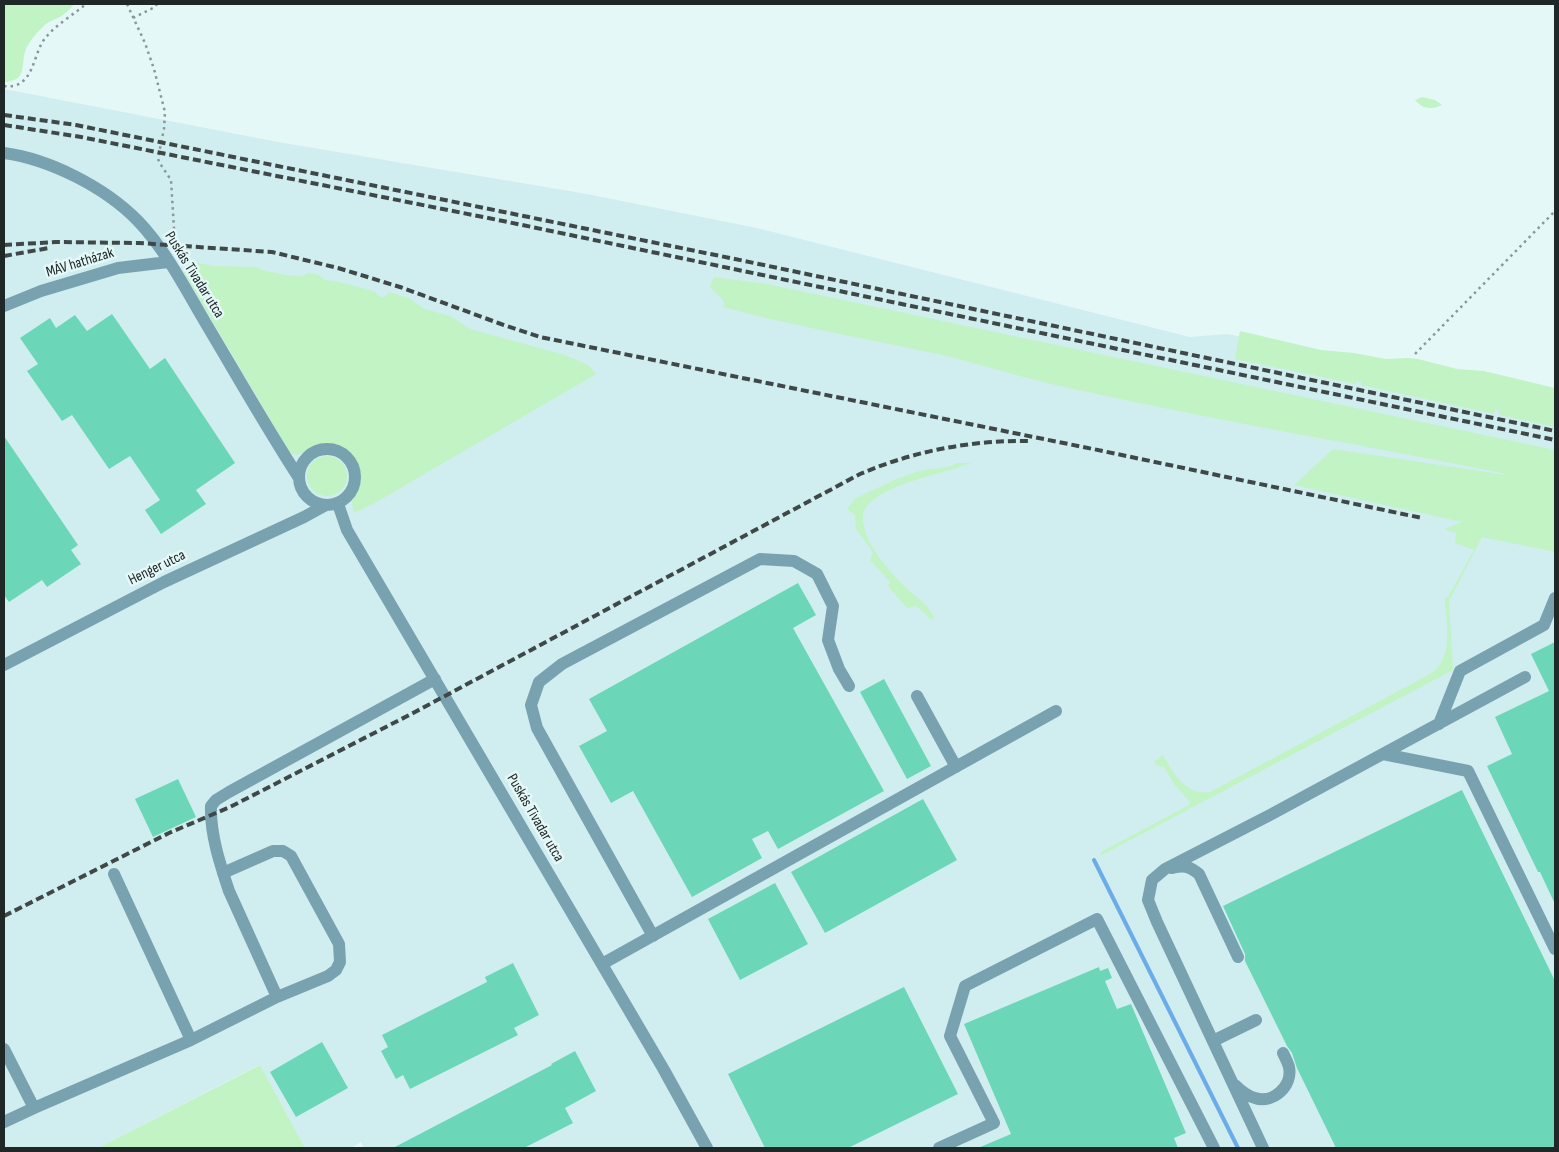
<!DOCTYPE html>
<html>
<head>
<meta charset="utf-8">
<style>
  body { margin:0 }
  #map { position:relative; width:1559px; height:1152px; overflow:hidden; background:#e4f8f8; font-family:"Sofia Sans Condensed",sans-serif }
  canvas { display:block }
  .frame { position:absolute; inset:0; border:5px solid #202727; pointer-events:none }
</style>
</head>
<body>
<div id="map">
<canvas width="1559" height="1152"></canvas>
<div class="frame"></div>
</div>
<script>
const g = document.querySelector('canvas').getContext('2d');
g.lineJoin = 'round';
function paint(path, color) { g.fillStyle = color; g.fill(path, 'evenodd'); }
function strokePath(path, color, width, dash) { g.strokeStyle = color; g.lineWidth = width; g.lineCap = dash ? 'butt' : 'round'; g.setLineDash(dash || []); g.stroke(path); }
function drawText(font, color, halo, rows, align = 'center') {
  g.font = font + ' "Sofia Sans Condensed",sans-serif'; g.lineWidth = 5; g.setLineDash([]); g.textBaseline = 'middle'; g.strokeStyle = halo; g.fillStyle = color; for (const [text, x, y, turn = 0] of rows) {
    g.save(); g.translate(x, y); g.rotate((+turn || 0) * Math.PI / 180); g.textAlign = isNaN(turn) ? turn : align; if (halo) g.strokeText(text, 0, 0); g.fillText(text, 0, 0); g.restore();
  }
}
paint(new Path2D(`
  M4,89L278,142L587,194L757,228L1190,337L1227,334L1555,393V1148H364L361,1142L351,1148H305L259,1065L98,1148H4Z`), '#d0eeef');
paint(new Path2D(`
  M4,4H74C71,8 67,12 63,15C58,19 51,20 46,24C40,29 32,38 28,45C18,61 31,81 4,82Z
  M1422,97L1435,100L1442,105C1431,110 1423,109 1415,100Z
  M194,262L213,266L256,267L265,271L286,275L304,276L307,273L319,275L325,280L339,282L373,291L381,297H385L389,292L408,298L423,308L452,317L470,329L565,355L588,365L596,374L373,504L354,513C349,497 356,497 359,483C363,460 341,439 318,445C310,447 304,453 297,455L290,453L184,273Z
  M714,277L767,284L1555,450V552L1482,537L1449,601L1453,670L1100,856L1101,852L1189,805L1190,802L1174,784L1164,767L1155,765V761L1163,755C1173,773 1186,796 1210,792L1430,674C1455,659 1446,622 1445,598L1448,597L1474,550L1455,543L1456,533L1444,529L1462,522L1294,485L1333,449L1506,475L1502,473C1359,444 1216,421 1074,389C1030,380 987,366 942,355C869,339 796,327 724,307L723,300L710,287Z
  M1240,331L1321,350L1354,353L1386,359L1408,358L1418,359L1457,369L1484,371L1555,388V427L1499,415V410H1495L1494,414L1361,385V382L1357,381L1356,384L1235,359Z
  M307 476a20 20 0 1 1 40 0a20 20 0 1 1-40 0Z
  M956,463H972C963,465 955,469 946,471C926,477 865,491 863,516C862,541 885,565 900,582C911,594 927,602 934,617L932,620L916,606L907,608L888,586L890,582L870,560L873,552L856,529L855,515L847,509L856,498L899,478L919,471L952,466Z
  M260,1065L305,1148H98Z`), '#c1f3c4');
strokePath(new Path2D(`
  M1094,860L1238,1148`), '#6babe8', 4);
paint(new Path2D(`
  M112,314L150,369L165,358L235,463L196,490L206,504L161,534L145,510L160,500L130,456L109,469L72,415L62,421L27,371L38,364L20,338L50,318L56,328L75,315L87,331Z
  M4,436L78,545L71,550L81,564L47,587L42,580L9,602L4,595Z
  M798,583L816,615L793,628L884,791L778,849L768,831L752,839L762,858L692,897L633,791L611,803L579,746L607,731L589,699Z
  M1555,642V904L1540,872H1538L1487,766L1512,754L1495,717L1549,691L1531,654Z
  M884,679L931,766L907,779L860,692Z
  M178,779L196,817L153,837L135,799Z
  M1462,790L1555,981V1148H1336L1297,1068L1292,1053L1287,1046L1245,961V954L1223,906Z
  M923,799L957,860L825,933L791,872Z
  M775,883L808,944L740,980L708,919Z
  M513,963L539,1015L514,1028L518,1035L410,1089L403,1075L396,1079L381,1051L388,1047L382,1035L487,982L485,977Z
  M1099,967L1100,971L1108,968L1112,978L1105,981L1117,1009L1131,1004L1186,1133L1174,1138L1178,1148H978L1011,1134L964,1024Z
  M904,987L958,1094L848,1148H765L728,1074Z
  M322,1042L348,1088L296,1117L270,1072Z
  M575,1051L596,1091L565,1108L573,1123L524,1148H393L552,1065L551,1064Z`), '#6bd7b8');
strokePath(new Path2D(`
  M127,4L145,43L154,69L165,112L164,129L158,158L159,162L171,180L175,245
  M133,18L155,7L157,4
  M4,86C35,90 32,53 46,37C57,24 73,15 86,4
  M1415,354L1555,211`), '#899797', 2.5, [2.5, 4]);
strokePath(new Path2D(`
  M4,153C49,159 105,187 138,221C165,249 185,288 205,322C236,374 266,427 299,478
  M4,306L41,291L118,268L168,262
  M299 477a28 28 0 1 1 56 0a28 28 0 1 1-56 0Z
  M338,504L347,530L664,1070L707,1148
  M4,665L164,582L304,517L326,505
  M917,696L956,767
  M1439,724L1460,671L1544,625L1555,598
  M1383,754L1468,771L1555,949
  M1172,868C1184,865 1189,866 1199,874L1238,957
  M223,873L273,851H283L291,856L339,944L340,962L336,970L328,976L277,997L229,891C220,864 210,834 211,806L216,800L229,792L435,679
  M114,874L191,1040L277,997
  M653,936L537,728L531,705L539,682L562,664L760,559L794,561L817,574L833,606L828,640L839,669L849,686
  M602,964L1056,711
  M1213,1041L1256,1020
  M4,1049L34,1108L191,1040
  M1235,1085C1241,1091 1247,1096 1255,1098C1273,1104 1293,1086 1289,1067C1288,1063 1285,1057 1283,1053
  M4,1122L34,1108
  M939,1148L994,1123L950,1036L965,986L1097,919L1214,1148
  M1263,1148L1157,922L1148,900L1152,880L1165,869L1270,815L1525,677`), '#79a2b1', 12);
strokePath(new Path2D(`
  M4,115L76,125L735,259L1555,431
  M4,125L81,137L503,221L1555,440
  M4,245L56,242L139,243L272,252L338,268L400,287L501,324L540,337L1093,449L1422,518
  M4,256L49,248
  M4,916L169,833L230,807L277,783L415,712L860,474C914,451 971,440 1029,441`), '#3f4848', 4, [8, 4]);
drawText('15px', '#202727', '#e4f8f8', [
  ["MÁV hatházak",80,263,-17],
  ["Puskás Tivadar utca",194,275,58],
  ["Henger utca",157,568,-26],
  ["Puskás Tivadar utca",535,818,60]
]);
</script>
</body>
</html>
